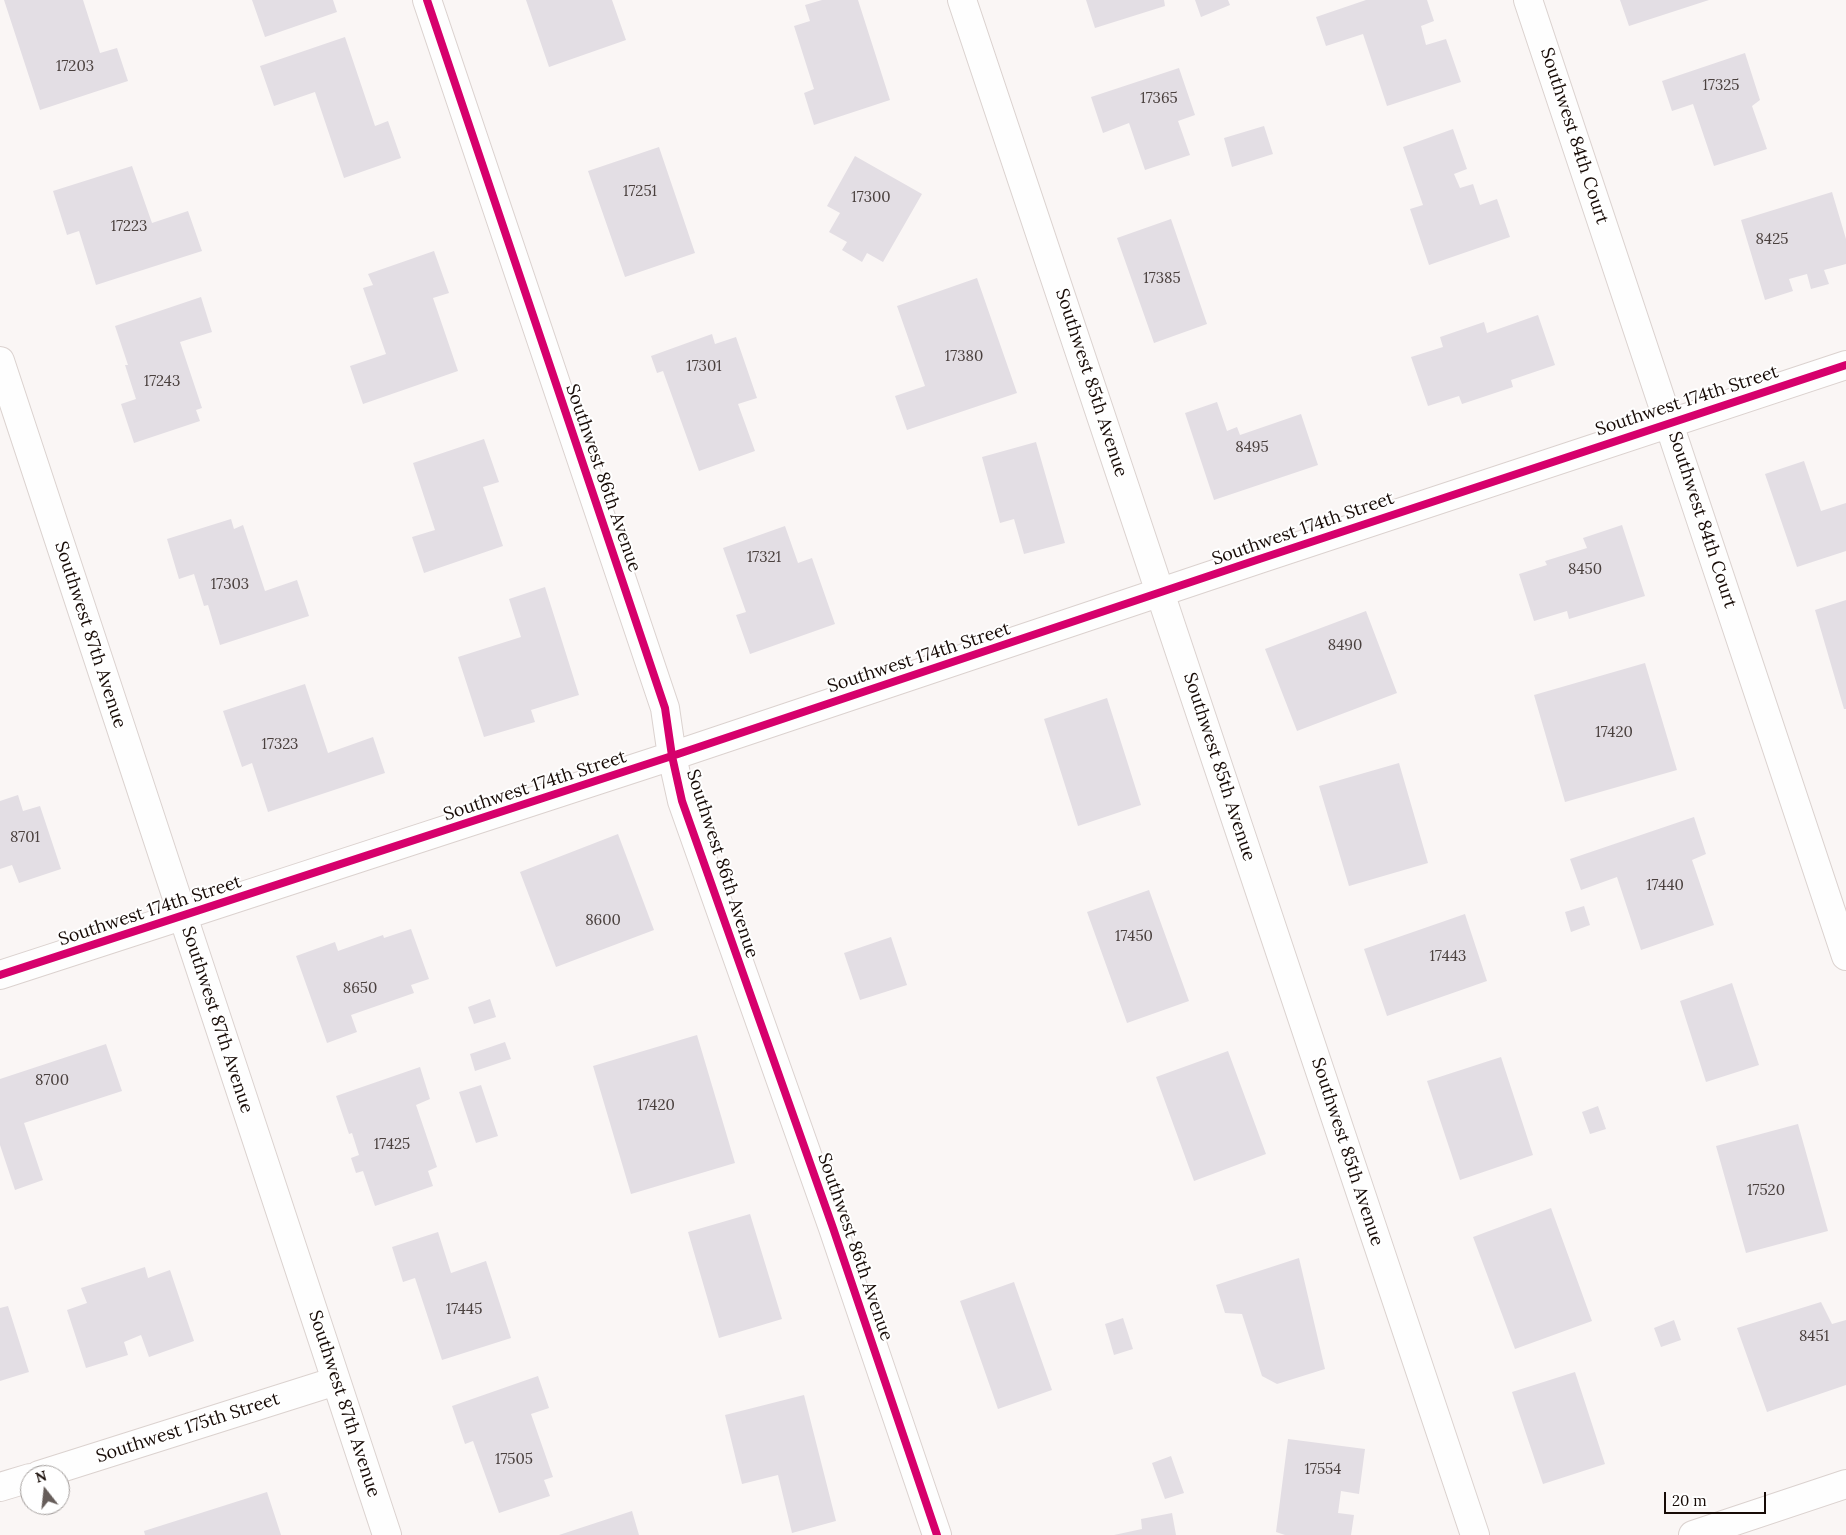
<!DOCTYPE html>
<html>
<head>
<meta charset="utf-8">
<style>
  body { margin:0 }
  #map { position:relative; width:1846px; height:1535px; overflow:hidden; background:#faf6f5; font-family:Lora,serif }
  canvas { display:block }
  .north { position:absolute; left:20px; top:1465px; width:50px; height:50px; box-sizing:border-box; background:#fff; border:1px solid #a29d9b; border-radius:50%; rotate:344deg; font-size:14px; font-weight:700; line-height:20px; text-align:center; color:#170b06 }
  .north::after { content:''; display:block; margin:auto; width:18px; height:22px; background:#665d5a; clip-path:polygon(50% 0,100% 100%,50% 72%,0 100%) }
  .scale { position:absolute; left:1664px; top:1492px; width:102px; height:22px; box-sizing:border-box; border:2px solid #170b06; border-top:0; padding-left:6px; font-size:15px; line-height:18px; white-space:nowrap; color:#170b06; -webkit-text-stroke:4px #fff; paint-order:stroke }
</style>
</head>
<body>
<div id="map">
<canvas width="1846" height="1535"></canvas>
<div class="north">N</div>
<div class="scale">20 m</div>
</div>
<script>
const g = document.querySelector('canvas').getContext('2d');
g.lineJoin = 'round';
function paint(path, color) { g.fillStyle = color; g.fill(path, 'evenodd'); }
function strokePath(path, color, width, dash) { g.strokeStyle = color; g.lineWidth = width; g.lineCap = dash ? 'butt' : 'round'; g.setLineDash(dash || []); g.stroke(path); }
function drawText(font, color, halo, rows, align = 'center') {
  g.font = font + ' Lora,serif'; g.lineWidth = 4; g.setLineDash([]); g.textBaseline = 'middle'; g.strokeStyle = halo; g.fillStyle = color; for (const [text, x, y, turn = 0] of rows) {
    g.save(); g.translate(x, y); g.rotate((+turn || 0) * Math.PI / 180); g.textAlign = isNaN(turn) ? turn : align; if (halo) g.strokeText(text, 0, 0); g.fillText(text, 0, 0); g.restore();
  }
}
paint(new Path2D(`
  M4,0H83L100,53L117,48L128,81L40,110Z
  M252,0H333L337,12L265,37Z
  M526,0H612L626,40L549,67Z
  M822,0H858L890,100L814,125L804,93L814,89L794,26L810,21L805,5Z
  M1086,0H1164L1165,6L1095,28Z
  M1195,0H1228L1230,5L1201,17Z
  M1366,0H1427L1434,21L1421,26L1426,45L1446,39L1461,82L1387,106L1363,34L1326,46L1316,17Z
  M1620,0H1709L1629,26Z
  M345,37L375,126L388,121L401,158L344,178L315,92L274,106L260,66Z
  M1745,53L1760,100L1752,106L1767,149L1714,166L1693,104L1672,111L1662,81Z
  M1179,68L1195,115L1178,121L1190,155L1145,170L1129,123L1103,133L1091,97Z
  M1264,126L1273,154L1232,167L1224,138Z
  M1453,129L1467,169L1454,174L1460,188L1473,184L1480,205L1497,199L1510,237L1429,265L1410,209L1423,205L1403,147Z
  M659,147L695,253L625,277L588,171Z
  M855,156L922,194L883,262L867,253L862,262L842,250L847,242L829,232L840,213L827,206Z
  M132,166L152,223L188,211L202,251L96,285L79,231L67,235L53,191Z
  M1832,192L1846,239V264L1824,270L1829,284L1811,289L1807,274L1789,279L1793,291L1765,300L1741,220Z
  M1171,219L1207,324L1154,343L1117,238Z
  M434,251L449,293L433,298L458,371L363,404L350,366L386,354L363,288L373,285L368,274Z
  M977,278L1017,393L907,430L895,396L925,386L897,306Z
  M201,297L212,332L180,342L202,408L196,410L200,421L134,443L121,404L136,399L125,365H128L115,326Z
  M1538,315L1555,365L1511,380L1513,387L1462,404L1459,396L1428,406L1411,357L1443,347L1440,337L1484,322L1487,333Z
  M712,334L715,344L736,337L757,398L738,404L755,451L699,471L663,371L657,373L651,356Z
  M1217,402L1227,431L1237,427L1240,435L1301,414L1318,465L1214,500L1185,413Z
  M484,439L499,482L483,487L503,546L424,573L412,537L435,530L413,463Z
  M1036,442L1065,543L1024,554L1014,519L1000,523L982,457Z
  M1804,461L1821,511L1846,503V551L1797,567L1765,474Z
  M231,519L234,529L243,525L265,591L297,580L309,616L220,645L208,605L204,606L194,574L179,579L167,539Z
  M1622,525L1645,596L1569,619L1567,611L1534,621L1519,574L1547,565L1545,561L1587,548L1583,538Z
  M785,526L798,563L812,558L835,624L750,654L736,615L746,612L723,548Z
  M545,587L579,695L531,710L535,722L484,737L458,657L521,637L509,599Z
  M1846,600V709H1844L1815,610Z
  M1366,611L1397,693L1297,731L1265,649Z
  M1645,663L1677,770L1565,802L1534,695Z
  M305,684L328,753L373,737L385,773L268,812L252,763L242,767L223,711Z
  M1107,698L1141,805L1078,826L1044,719Z
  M1399,763L1428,863L1349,886L1319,786Z
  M18,795L23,811L40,806L61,869L19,883L12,865L0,869V801Z
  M1694,817L1706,854L1692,860L1714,925L1641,950L1617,877L1581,890L1570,859Z
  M618,834L654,930L556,967L520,872Z
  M1149,890L1189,1001L1127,1023L1087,912Z
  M1584,906L1590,925L1571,932L1565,912Z
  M1465,914L1487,981L1387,1016L1364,949Z
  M411,929L429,979L411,985L414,993L351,1015L357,1032L327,1043L296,956L335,942L338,951L383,935L384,938Z
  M891,937L907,985L860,1000L844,953Z
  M1732,983L1759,1065L1706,1082L1680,1001Z
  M490,999L496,1017L474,1024L468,1007Z
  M697,1035L735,1163L631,1194L593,1066Z
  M505,1042L511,1059L475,1071L470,1054Z
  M106,1044L122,1091L24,1123L43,1180L15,1190L0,1145V1079Z
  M1228,1051L1266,1154L1194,1181L1156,1077Z
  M1501,1057L1533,1155L1460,1180L1427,1081Z
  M420,1067L430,1099L416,1105L437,1167L428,1171L433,1186L375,1206L363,1171L356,1173L351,1158L359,1155L352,1133L349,1134L336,1096Z
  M481,1085L498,1136L476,1143L459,1092Z
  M1598,1106L1606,1129L1590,1134L1582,1112Z
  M1798,1124L1828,1231L1746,1253L1716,1146Z
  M1551,1208L1592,1321L1515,1349L1473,1237Z
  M750,1214L782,1319L719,1338L688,1232Z
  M438,1232L451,1273L486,1261L511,1338L442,1360L415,1278L403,1282L392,1247Z
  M1299,1258L1325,1369L1277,1384L1262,1376L1242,1314L1225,1313L1216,1285Z
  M145,1267L148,1278L170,1270L194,1341L149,1357L141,1335L124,1342L128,1355L86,1368L67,1310L87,1303L81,1288Z
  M1014,1282L1052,1390L998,1409L960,1301Z
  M1821,1302L1832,1324L1846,1320V1385L1767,1412L1737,1328Z
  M8,1306L29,1372L0,1381V1308Z
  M1123,1318L1133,1349L1114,1355L1105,1324Z
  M1674,1320L1681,1340L1661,1347L1654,1328Z
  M1575,1372L1605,1464L1543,1484L1512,1392Z
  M538,1376L549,1408L531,1414L553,1477L544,1480L550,1496L499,1513L473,1441L465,1444L452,1406Z
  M804,1395L836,1521L792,1533L778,1475L742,1484L725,1415Z
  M1288,1439L1365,1449L1359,1494L1341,1491L1338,1513L1354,1515L1351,1535H1285L1276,1532Z
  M1171,1456L1184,1493L1165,1499L1152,1463Z
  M267,1492L281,1535H145L144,1531Z
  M632,1511L639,1535H559Z
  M1172,1513L1176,1535H1114L1142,1529L1141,1519Z`), '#e3dee4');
const minor = new Path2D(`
  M427,0L665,708L672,756L682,801L833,1228L937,1535
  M962,0L1475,1535
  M1528,0L1846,956
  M0,361L387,1535
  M0,975C226,901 453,829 678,754C1067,625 1456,491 1846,365
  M39,1475L336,1381
  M0,1487L30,1478
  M1693,1535L1846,1484`);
strokePath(minor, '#dbd2cf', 30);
strokePath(minor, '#fefefe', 28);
strokePath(new Path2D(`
  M427,0L665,708L672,756L682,801L833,1228L937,1535
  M0,975C226,901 453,829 678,754C1067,625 1456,491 1846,365`), '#d6006c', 8);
drawText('15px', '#4a403e', null, [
  ["17203",75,67],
  ["17325",1721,86],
  ["17365",1159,99],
  ["17251",640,192],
  ["17300",871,198],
  ["17223",129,227],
  ["8425",1772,240],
  ["17385",1162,279],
  ["17380",964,357],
  ["17301",704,367],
  ["17243",162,382],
  ["8495",1252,448],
  ["17321",764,558],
  ["8450",1585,570],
  ["17303",230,585],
  ["8490",1345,646],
  ["17420",1614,733],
  ["17323",280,745],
  ["8701",25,838],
  ["17440",1665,886],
  ["8600",603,921],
  ["17450",1134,937],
  ["17443",1448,957],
  ["8650",360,989],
  ["8700",52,1081],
  ["17420",656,1106],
  ["17425",392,1145],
  ["17520",1766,1191],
  ["17445",464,1310],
  ["8451",1814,1337],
  ["17505",514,1460],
  ["17554",1323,1470]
]);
drawText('18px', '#170b06', '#fff', [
  ["Southwest 84th Court",1574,136,72],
  ["Southwest 85th Avenue",1091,383,72],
  ["Southwest 174th Street",1687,401,-18],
  ["Southwest 86th Avenue",603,478,71],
  ["Southwest 84th Court",1702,520,72],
  ["Southwest 174th Street",1303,529,-19],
  ["Southwest 87th Avenue",90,635,72],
  ["Southwest 174th Street",919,658,-18],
  ["Southwest 85th Avenue",1219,767,72],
  ["Southwest 174th Street",535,786,-18],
  ["Southwest 86th Avenue",722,864,72],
  ["Southwest 174th Street",150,911,-18],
  ["Southwest 87th Avenue",217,1020,72],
  ["Southwest 85th Avenue",1347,1152,72],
  ["Southwest 86th Avenue",855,1247,71],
  ["Southwest 87th Avenue",344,1404,72],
  ["Southwest 175th Street",188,1428,-18]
]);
</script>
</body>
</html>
